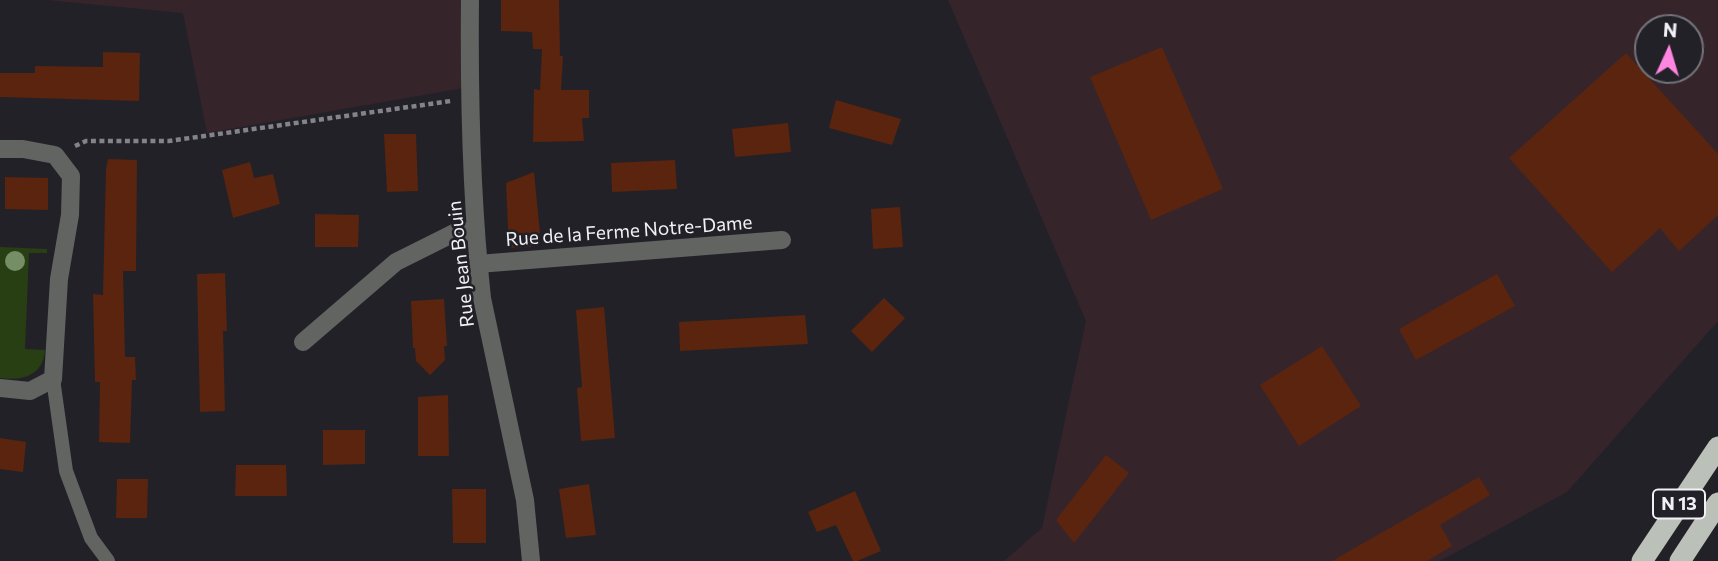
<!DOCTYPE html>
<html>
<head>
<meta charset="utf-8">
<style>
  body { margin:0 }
  #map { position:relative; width:1718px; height:561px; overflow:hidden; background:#222128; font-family:Commissioner,sans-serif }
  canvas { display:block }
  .north { position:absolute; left:1634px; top:14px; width:70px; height:70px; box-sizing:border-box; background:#222128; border:2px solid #75747a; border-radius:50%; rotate:4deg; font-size:19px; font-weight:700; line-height:28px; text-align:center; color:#f1f1f5 }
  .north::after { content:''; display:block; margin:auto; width:24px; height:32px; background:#fe86e0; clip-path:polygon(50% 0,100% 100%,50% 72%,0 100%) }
</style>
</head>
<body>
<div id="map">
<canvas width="1718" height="561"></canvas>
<div class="north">N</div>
</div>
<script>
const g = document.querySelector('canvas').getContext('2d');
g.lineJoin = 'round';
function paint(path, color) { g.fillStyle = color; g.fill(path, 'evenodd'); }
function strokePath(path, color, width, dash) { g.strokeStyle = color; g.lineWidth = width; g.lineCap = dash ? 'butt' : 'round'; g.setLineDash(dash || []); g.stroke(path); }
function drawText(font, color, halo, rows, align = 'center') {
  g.font = font + ' Commissioner,sans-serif'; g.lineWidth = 5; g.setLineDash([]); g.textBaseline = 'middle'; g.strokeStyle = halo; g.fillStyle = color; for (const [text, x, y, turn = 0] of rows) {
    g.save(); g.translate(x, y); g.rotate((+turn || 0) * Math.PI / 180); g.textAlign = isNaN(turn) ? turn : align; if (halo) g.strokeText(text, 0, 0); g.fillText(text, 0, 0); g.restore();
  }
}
paint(new Path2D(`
  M46,0H473L469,87L207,133L183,13Z
  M948,0H1718V321L1567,492L1440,561H1004L1042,528L1086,321ZM1648,28H1690V70H1648Z`), '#36242b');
paint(new Path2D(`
  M0,247L47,249V253H29L25,349L45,350C43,376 22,381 0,378Z`), '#283f13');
paint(new Path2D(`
  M501,0H559L560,56H563L561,90H589V118H582L584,141L533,142L534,89L540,90L542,49H533L532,32L501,31Z
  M1162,47L1223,189L1151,220L1090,77Z
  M103,52L140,53L139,101L0,97V73H35V66L103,67Z
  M1626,53L1718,154V215L1679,251L1660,228L1612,272L1509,158Z
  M836,100L901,119L892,145L829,128Z
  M788,123L791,152L735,157L732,129Z
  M384,134H416L418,191L387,192Z
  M108,159L137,160L136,271H123L125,357H135L136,380H132L130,443L99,442L100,382H95L93,294L103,295L106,169Z
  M675,160L677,189L612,192L611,163Z
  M250,162L254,178L273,174L280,204L233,218L222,170Z
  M534,172L540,233L529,234L531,247L509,248L506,183Z
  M5,177L48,178V210L5,209Z
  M900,207L903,247L873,249L871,209Z
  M315,214L359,215L358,247H315Z
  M225,273L227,331H223L225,411L200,412L197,274Z
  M1497,274L1515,306L1416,360L1399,329Z
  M884,298L905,318L872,352L851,331Z
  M444,299L447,346H444L445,360L430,375L416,361L415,348H413L411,301Z
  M604,307L615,438L581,441L577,388L582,387L576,310Z
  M805,315L808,344L680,351L679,322Z
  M1322,346L1361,406L1299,446L1260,385Z
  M448,395L449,456H418V397Z
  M323,430H365V464L323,465Z
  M0,438L26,442L23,472L0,469Z
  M1106,455L1129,473L1074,543L1056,520Z
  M236,465H286L287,496H235Z
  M1479,477L1490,495L1440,525L1452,546L1427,561H1332Z
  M117,479H148L147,518H116Z
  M589,484L596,535L566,538L559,489Z
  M452,489H486V543H453Z
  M855,491L881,551L857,561H853L836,525L817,532L808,512Z`), '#5a240e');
strokePath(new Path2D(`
  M75,146L86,141H169L451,101`), '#848389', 4.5, [5, 3.5]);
strokePath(new Path2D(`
  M53,379L66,471L91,538L108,561`), '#626461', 14);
strokePath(new Path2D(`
  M470,0C469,99 471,199 482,298L525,500L531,561
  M0,149H23L55,155L71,176L70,215L59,279L53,379L30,391L0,388
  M478,264L782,240
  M303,342L396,262L454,233L476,230`), '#626461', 18);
strokePath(new Path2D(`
  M1642,561L1718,447
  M1680,561L1718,503`), '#bbc0b8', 21);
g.fillStyle = '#768e66';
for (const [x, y] of [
  [15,261]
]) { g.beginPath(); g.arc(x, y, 10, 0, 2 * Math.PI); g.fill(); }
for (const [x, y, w] of [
  [1679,504,52]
]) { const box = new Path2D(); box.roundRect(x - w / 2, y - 14.5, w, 29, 5); g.fillStyle = '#222128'; g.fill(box); strokePath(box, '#f1f1f5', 2); }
drawText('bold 18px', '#f1f1f5', null, [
  ["N 13",1679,504]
]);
drawText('19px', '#f1f1f5', '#222128', [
  ["Rue de la Ferme Notre-Dame",629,231,-4],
  ["Rue Jean Bouin",461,264,-96]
]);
</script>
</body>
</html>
